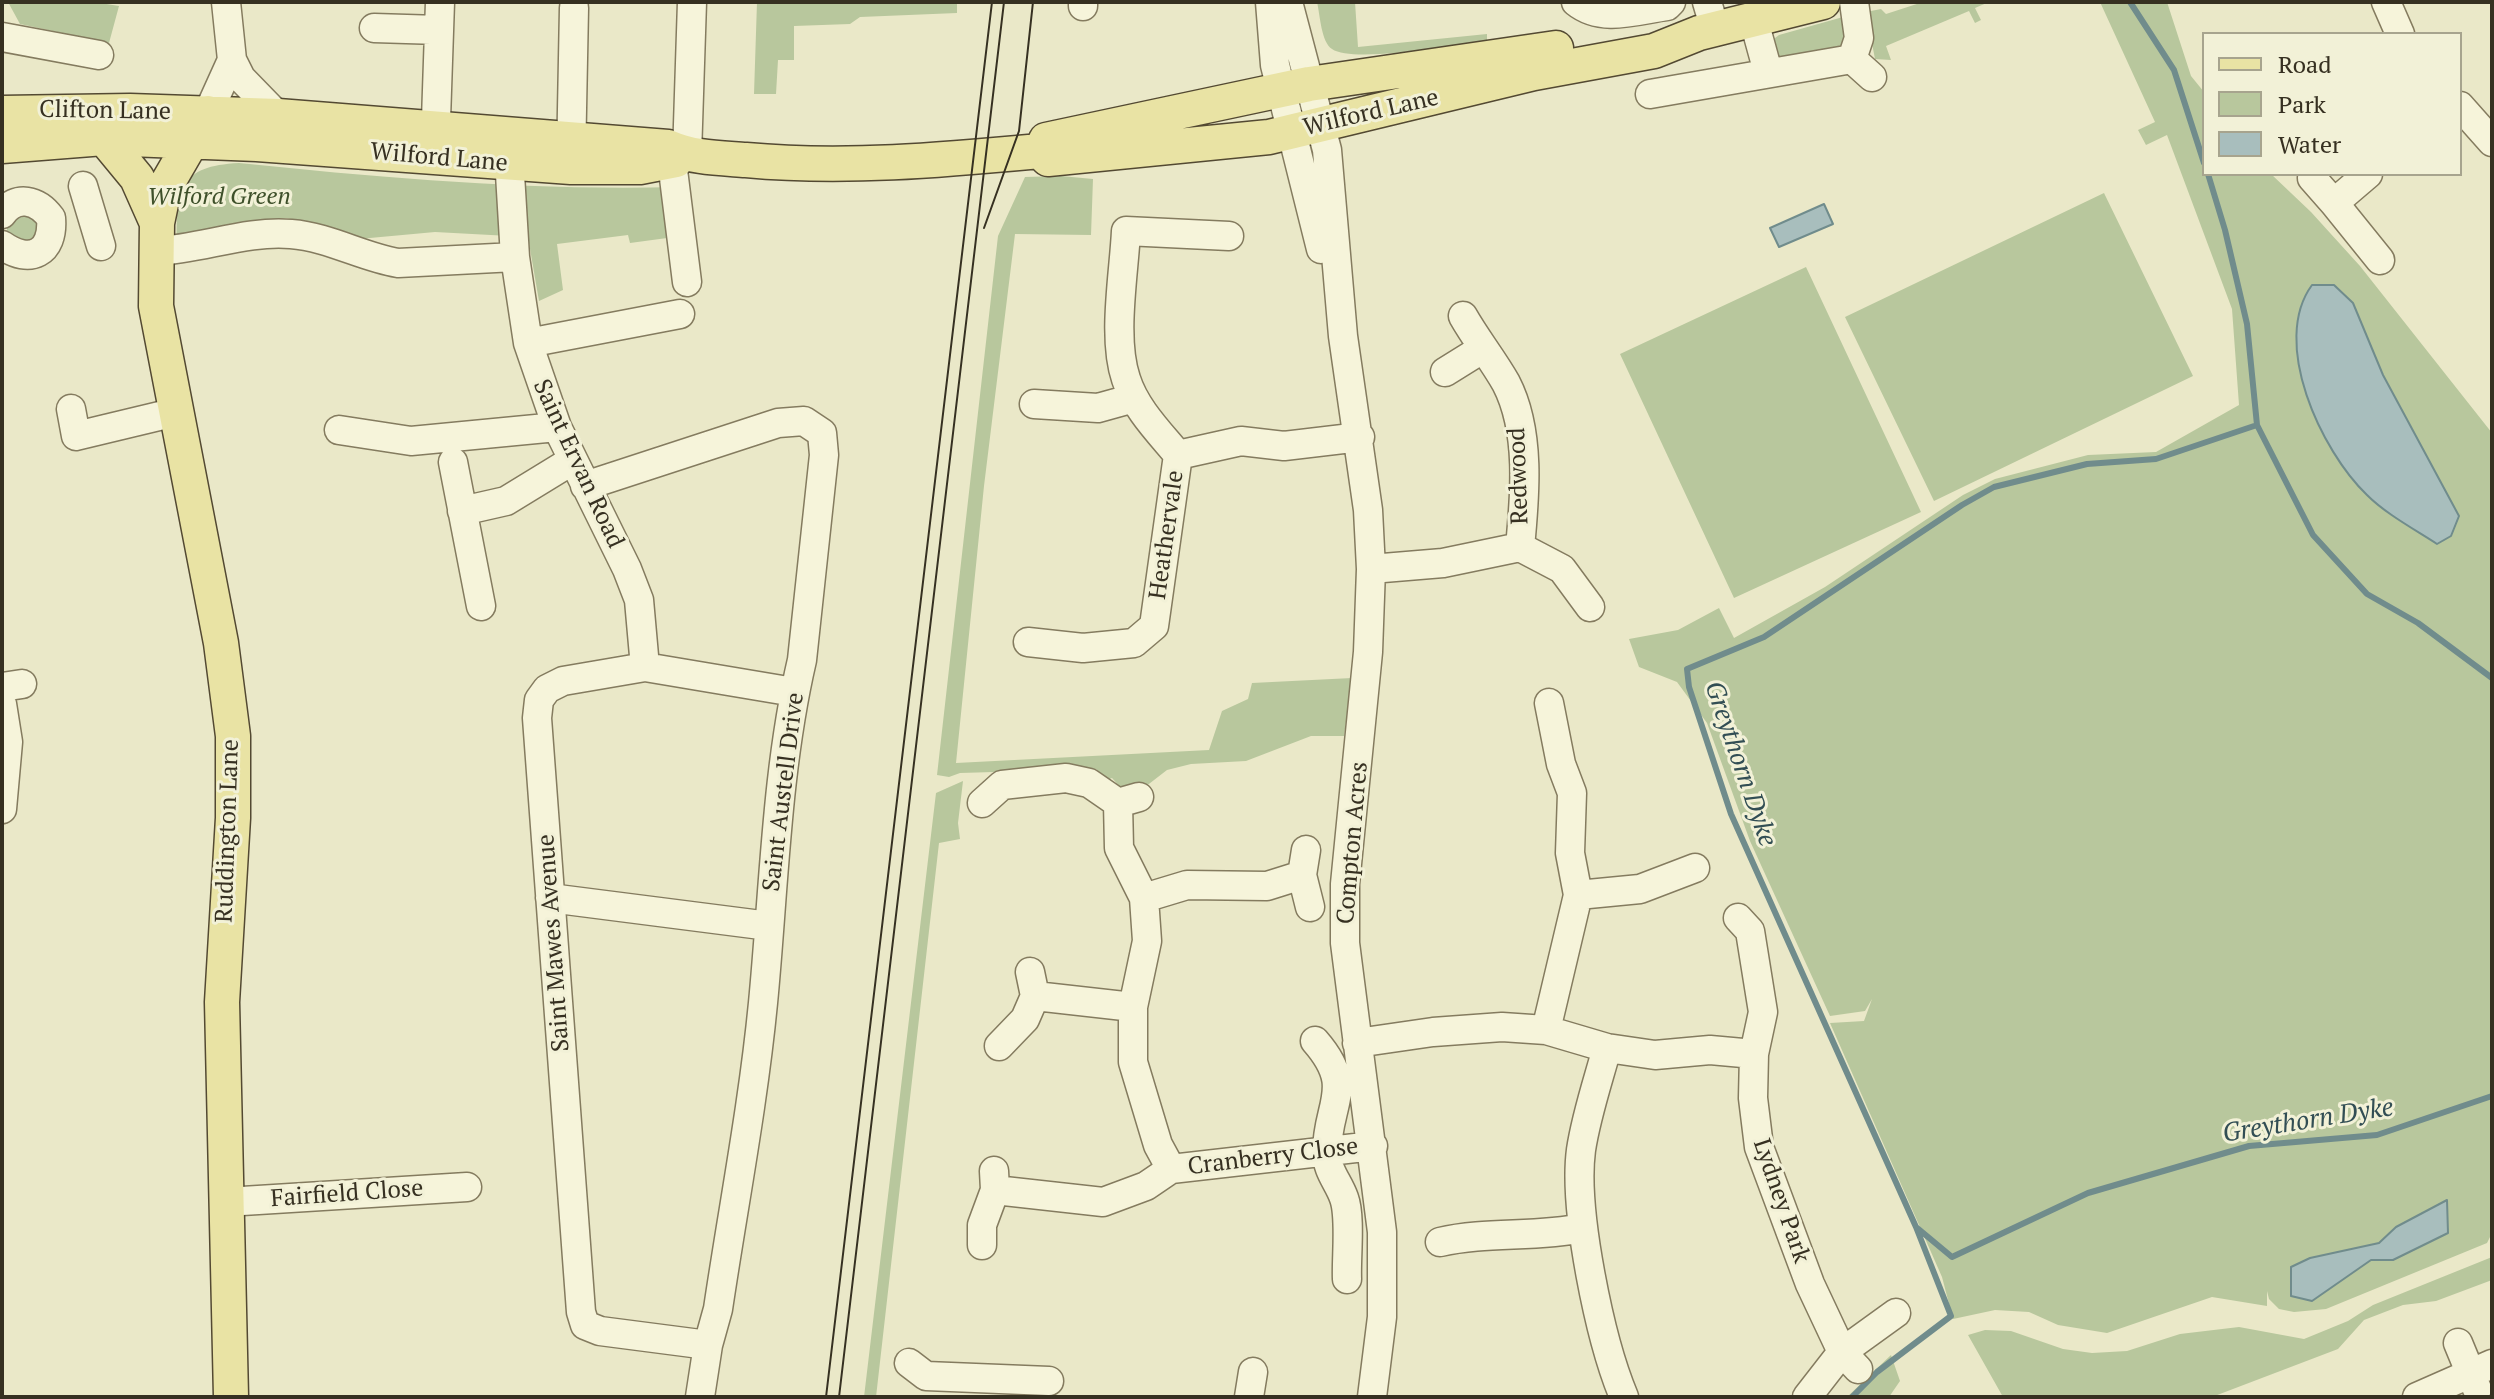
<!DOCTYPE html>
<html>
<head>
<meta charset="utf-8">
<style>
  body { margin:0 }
  #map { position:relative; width:2494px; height:1399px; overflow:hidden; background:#eae8c8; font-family:"PT Serif",serif }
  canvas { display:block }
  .frame { position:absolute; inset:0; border:4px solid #363021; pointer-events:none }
  .legend { position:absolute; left:2202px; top:32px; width:260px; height:144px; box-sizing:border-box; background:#f2f1d7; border:2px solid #a7a48e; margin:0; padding:10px 14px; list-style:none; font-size:24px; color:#363021 }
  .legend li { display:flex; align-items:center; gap:16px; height:40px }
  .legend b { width:40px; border:2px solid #a7a48e }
</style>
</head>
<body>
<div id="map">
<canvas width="2494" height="1399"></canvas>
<div class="frame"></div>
<ul class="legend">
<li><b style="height:10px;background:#e9e3a4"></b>Road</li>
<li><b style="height:22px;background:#b8c79d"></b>Park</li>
<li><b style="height:22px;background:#a8bebd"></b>Water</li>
</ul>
</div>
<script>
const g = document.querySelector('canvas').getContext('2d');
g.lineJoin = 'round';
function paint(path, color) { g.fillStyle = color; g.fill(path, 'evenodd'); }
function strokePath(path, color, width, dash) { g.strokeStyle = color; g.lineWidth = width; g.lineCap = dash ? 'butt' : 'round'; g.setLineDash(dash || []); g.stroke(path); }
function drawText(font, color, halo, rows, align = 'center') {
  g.font = font + ' "PT Serif",serif'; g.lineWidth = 6; g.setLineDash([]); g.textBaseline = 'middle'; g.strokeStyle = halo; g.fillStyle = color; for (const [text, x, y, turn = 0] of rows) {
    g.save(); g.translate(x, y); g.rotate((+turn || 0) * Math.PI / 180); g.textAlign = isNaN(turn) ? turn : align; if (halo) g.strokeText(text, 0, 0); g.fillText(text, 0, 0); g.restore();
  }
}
paint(new Path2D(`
  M8,2H94L119,6L109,43L20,24Z
  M757,2H957V13L860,17L850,24L794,26V60H778L776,94H754Z
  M1317,2H1355L1358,47L1487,34V40C1457,44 1354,64 1332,49C1321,42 1320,14 1317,2Z
  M1923,2H1989L1975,8L1981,20L1975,23L1969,11L1886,46L1891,60L1875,59L1866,12L1881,9L1886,14Z
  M2100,2H2167L2191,76L2204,92V174H2271L2311,212L2360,266L2492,433V1233L2487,1243L2326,1309L2294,1312L2279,1309L2269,1299L2267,1291V1306L2212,1297L2107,1333L2058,1325L2029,1312L1995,1310L1953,1319L1942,1277L1830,1023L1864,1021L1872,999L1865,1011L1830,1016L1750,841L1707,723L1677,682L1639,667L1629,639L1678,630L1719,608L1734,638L1825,587L1963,495L1995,479L2088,455L2156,452L2239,405L2232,309L2167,135L2146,145L2138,130L2155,122ZM2353,303L2383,375L2459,516L2437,544L2367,495L2307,398ZM2447,1201V1234C2400,1255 2394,1267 2341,1251L2379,1243L2396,1227Z
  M1843,17L1852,23L1844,45L1780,58L1773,55L1771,41L1779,35Z
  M239,163C385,178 531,191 678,187L682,236L630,243L628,235L557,244L563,290L539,301L528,237L435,232L359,239L287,218L260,221L177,243C176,189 179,166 239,163Z
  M1061,176L1093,179L1091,235L1015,234L984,486L956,763L1209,750L1222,711L1248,699L1252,683L1352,678L1344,736H1311L1246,761L1191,764L1167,770L1145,787L1123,790L1112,778L1107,780L1096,769L960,773L949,777L937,775L998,236L1025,177Z
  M2104,193L2193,376L1934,501L1845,317Z
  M15,210L42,218L34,244L8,237L6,222Z
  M1806,267L1921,512L1734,598L1620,354Z
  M963,781L958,823L960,839L939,843L876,1397H864L936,793Z
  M2492,1257V1280L2436,1301L2403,1305L2364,1320L2338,1349L2212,1397H2003L1968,1335L1985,1330L2011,1331L2063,1349L2092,1353L2127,1351L2180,1334L2239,1327L2304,1339L2348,1321L2373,1305Z
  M1891,1355L1900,1381L1889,1397H1847Z`), '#b8c79d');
const water = new Path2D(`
  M1824,204L1833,224L1779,247L1770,228Z
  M2312,285H2334L2353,303L2383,375L2459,516L2451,536L2437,544C2414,529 2386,514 2367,495C2321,451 2270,342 2312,285Z
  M2447,1200L2448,1233L2393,1260H2371L2312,1301L2291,1296V1267L2310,1258L2379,1243L2396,1227Z`);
paint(water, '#a8bebd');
strokePath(water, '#708c8c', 2);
strokePath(new Path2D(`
  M2130,2L2174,70L2204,163
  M2208,174L2225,230L2247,324L2257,425L2313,535L2367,594L2418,623L2492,678
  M1916,1227L1731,814L1689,687L1687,669L1764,637L1962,505L1994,487L2087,464L2156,459L2257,425
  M1852,1397L1877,1372L1951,1316L1916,1227L1952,1257L2088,1193L2249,1146L2377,1135L2492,1096`), '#708c8c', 6);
const minor = new Path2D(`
  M226,2L232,60L241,78L278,116
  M1270,2L1275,65L1321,249
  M1288,2L1327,150L1343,336L1368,510L1371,569L1368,652L1345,884V943L1382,1232V1317L1372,1397
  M1576,2C1602,23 1637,10 1667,6L1671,2
  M1707,2L1715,29
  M2386,2L2400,34
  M1083,6V2
  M1754,21L1768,72
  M374,28L439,30
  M2,37L99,55
  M1852,59L1859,38L1854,2
  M1650,94L1852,59L1872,77
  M2460,106L2492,142
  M208,113L232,60
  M508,141L515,257L528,343L557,427L627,569L639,600L645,667
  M435,149L440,2
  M687,155L692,2
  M571,160L574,8
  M672,162L687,282
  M2312,178L2334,203L2368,174
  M83,186L101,246
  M2334,203L2380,260
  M2,214C16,194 38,200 51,218C54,253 30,265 2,245
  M1229,236L1126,231C1124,274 1112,338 1126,379C1135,408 1159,432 1178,455L1241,441L1284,446L1360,437
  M157,251C201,249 247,230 291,234C329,237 362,257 398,263L515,257
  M1463,316C1476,339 1493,360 1506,383C1531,431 1525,496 1520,547
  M528,343L680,314
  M1445,372L1482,349
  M1034,404L1098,408L1134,398
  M71,409L76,436L176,412
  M339,430L411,441L557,427
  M453,462L481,606
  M585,486L778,423L804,421L822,433L824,455L802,660C776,772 774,889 763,1003C753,1106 733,1208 718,1309L708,1345L700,1397
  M462,511L506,501L573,460
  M1520,547L1562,569L1590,607
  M1371,569L1443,563L1520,547
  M1028,642L1083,648L1134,643L1154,626L1178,455
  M2,687L22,684
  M2,704L8,742L2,809
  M1139,797L1118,803L1119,848L1144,898L1147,941L1133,1007V1062L1158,1145L1171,1169L1373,1146
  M982,803L1002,785L1066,778L1089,783L1118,803
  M1306,850L1302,875L1310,907
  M1578,895L1640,889L1695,868
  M550,898L769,926
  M1144,898L1187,885L1267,886L1302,875
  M1738,918L1750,931L1763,1012L1754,1054L1753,1098L1759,1147L1810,1284L1842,1352L1807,1397
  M1030,972L1035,996L1133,1007
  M1546,1030L1578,895L1570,853L1572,793L1561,764L1549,703
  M1315,1041C1356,1088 1327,1103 1327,1152C1327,1172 1338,1181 1344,1198C1351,1217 1346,1258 1347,1279
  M1357,1043L1433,1032L1502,1027L1546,1030L1607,1048L1655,1055L1710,1050L1754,1054
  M999,1046L1025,1019L1035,996
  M1607,1048C1598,1081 1586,1116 1581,1150C1573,1210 1600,1340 1624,1397
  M994,1171L995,1190L1103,1202L1146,1186L1171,1169
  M226,1202L467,1187
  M1440,1242C1487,1231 1535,1238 1583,1228
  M982,1245V1225L995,1190
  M2458,1343L2477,1389
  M708,1345L600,1331L585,1325L581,1312L537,718L539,700L547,689L563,681L645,667L794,692
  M909,1363L926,1376L1049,1381
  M1858,1369L1842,1352L1896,1313
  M1249,1397L1253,1372
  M2417,1397L2492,1364`);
const major = new Path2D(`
  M2,113L130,111L278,116L668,147C693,158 719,158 746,160C844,169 943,160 1040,151L1048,159L1269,137L1534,73L1654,51L1699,33L1823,2
  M208,113L164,189L157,223L156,306L221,643L233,736V818L222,1002L231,1397
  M104,138L137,178L157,223
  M1044,144L1046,140L1309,84L1556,48
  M2,146L104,138L257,144L571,167H640L676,160`);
strokePath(minor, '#847b5f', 31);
strokePath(major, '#534932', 37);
strokePath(minor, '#f6f4da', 28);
strokePath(major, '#e9e3a4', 34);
strokePath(new Path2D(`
  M984,228L1019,131L1033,2
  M826,1397L992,2
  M839,1397L1004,2`), '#363021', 2);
drawText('24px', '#363021', '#f2f1d7', [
  ["Clifton Lane",105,111,1],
  ["Wilford Lane",1371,113,-13],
  ["Wilford Lane",439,158,5],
  ["Saint Ervan Road",578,464,65],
  ["Redwood",1519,476,-92],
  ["Heathervale",1167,535,-82],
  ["Saint Austell Drive",784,792,-83],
  ["Ruddington Lane",228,831,-88],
  ["Compton Acres",1353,843,-85],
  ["Saint Mawes Avenue",554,943,-94],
  ["Cranberry Close",1273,1157,-7],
  ["Fairfield Close",347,1194,-4],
  ["Lydney Park",1781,1201,71]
]);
drawText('italic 24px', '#3e502a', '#f2f1d7', [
  ["Wilford Green",219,197]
]);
drawText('italic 26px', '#324e54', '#f2f1d7', [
  ["Greythorn Dyke",1740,764,71],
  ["Greythorn Dyke",2308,1121,-9]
]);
</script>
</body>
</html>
